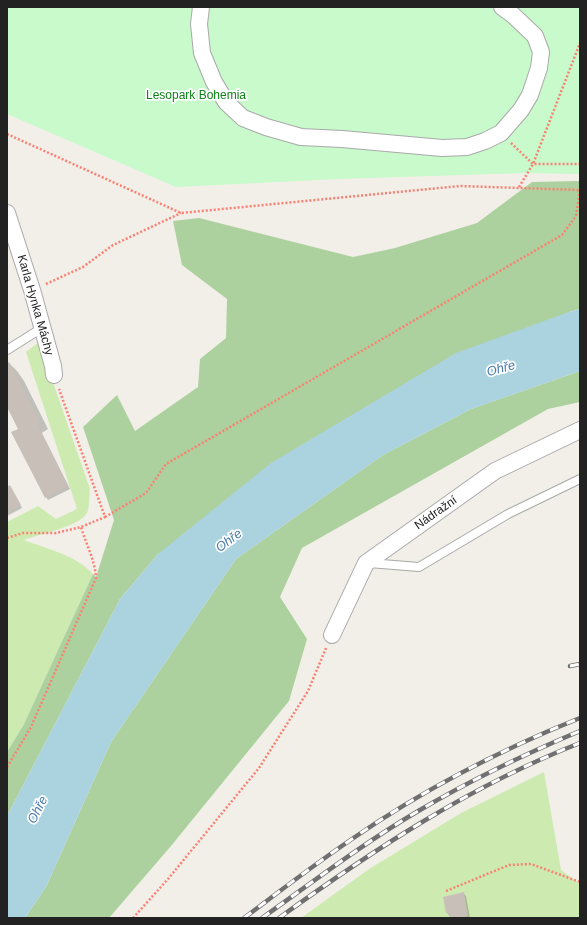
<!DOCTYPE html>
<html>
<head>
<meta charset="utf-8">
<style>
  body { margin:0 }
  #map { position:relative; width:587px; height:925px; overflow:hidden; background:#f2efe9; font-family:Arial,sans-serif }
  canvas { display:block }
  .frame { position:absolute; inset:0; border:8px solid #222; pointer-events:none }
</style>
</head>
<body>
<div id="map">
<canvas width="587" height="925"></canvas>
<div class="frame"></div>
</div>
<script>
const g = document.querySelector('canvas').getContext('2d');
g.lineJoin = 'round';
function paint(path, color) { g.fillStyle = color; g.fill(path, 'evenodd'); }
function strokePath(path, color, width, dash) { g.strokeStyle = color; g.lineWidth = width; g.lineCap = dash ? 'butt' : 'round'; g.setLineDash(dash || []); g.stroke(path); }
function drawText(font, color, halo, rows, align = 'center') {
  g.font = font + ' Arial,sans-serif'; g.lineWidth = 3.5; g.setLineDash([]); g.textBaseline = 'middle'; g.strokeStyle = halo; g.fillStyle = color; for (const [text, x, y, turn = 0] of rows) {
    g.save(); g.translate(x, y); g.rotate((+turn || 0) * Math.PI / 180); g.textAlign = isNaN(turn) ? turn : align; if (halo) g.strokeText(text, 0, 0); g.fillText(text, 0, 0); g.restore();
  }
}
paint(new Path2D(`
  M39,342L90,489C89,496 90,507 87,513C79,527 39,534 24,540C47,549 76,555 93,574L25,722L7,752V522L38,506L56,519L77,509L26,352Z
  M544,772L561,870L580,884V918H301L369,869L461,813Z`), '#cdebb0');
paint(new Path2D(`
  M580,181V309L569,312L158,554L120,599L7,816V752L24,724L93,574L96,577L114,520L83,427L117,395L135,431L198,387L200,359L226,338L227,299L182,265L173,221L199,218L353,257L395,248L477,223L532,182Z
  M580,371V402L548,409L302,548L280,597L307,639L289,701L171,846L109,918H25L46,887L111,742L236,559L383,455L471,409Z`), '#add19e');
paint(new Path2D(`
  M7,7H580V174L525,173L339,179L176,187L7,114Z`), '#c8facc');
paint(new Path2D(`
  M580,309V371L471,409L383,455L236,559L111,742L46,887L25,918H7V816L120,599L158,554L271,463L456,353L569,312Z`), '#aad3df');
paint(new Path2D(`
  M9,363L17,371L24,381L48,429L42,433L70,489L48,500L46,497L20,429L7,407V364Z
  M10,487L22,508L7,516V488Z
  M463,893L466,896L470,918H451L447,913Z`), '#0003');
paint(new Path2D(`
  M9,362L38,419L35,420L68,486L45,498L11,432L18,429L7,407V363Z
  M10,485L21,505L7,513V487Z
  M464,892L468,916L462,918H450L448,913H446L443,897Z`), '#c7bfb8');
const lane = new Path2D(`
  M7,350L42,328
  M369,563L419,567L508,514L580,479`);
const street = new Path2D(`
  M201,7L199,24L202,53L214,82L226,102L243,118L266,127L301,137L342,139L442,148L467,147L485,141L501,133L521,110L530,95L539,68L541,52L535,36L513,15L502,7
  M7,213L32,290L53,366L54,375
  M332,635L366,563L495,471L580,430`);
strokePath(lane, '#a9a9a9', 10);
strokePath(street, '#a9a9a9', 18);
strokePath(new Path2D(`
  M7,134L181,213L460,186L580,190
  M511,143L533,164H580
  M519,187L533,164L580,43
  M46,284L83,267L113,245L181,213
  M105,517L146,493L166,464L562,235L576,216L580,190
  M7,538L23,533H56L81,527L105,517L59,389
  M7,767L31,727L96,578C95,560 86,544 81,527
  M446,891L509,865L531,864L580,882
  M133,918L168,879L259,768L308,691L326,648`), '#fa8072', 2.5, [2, 2]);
strokePath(lane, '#fff', 8);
strokePath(street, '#fff', 16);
const rail = new Path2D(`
  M570,666L580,664
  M244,918C280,891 315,864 352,839C423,790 500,750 580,718
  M262,918C314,881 365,842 420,810C471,780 525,754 580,731
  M279,918C373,850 472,785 580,743`);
strokePath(rail, '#707070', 4.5);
strokePath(rail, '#fff', 3, [9]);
drawText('12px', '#0c8416', '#fff', [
  ["Lesopark Bohemia",196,96]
]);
drawText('12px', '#222', '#fff', [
  ["Karla Hynka Máchy",35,305,74],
  ["Nádražní",436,513,-35]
]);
drawText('italic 13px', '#4a7aab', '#fff', [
  ["Ohře",501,369,-15],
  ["Ohře",229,541,-37],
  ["Ohře",38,810,-63]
]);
</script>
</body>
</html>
